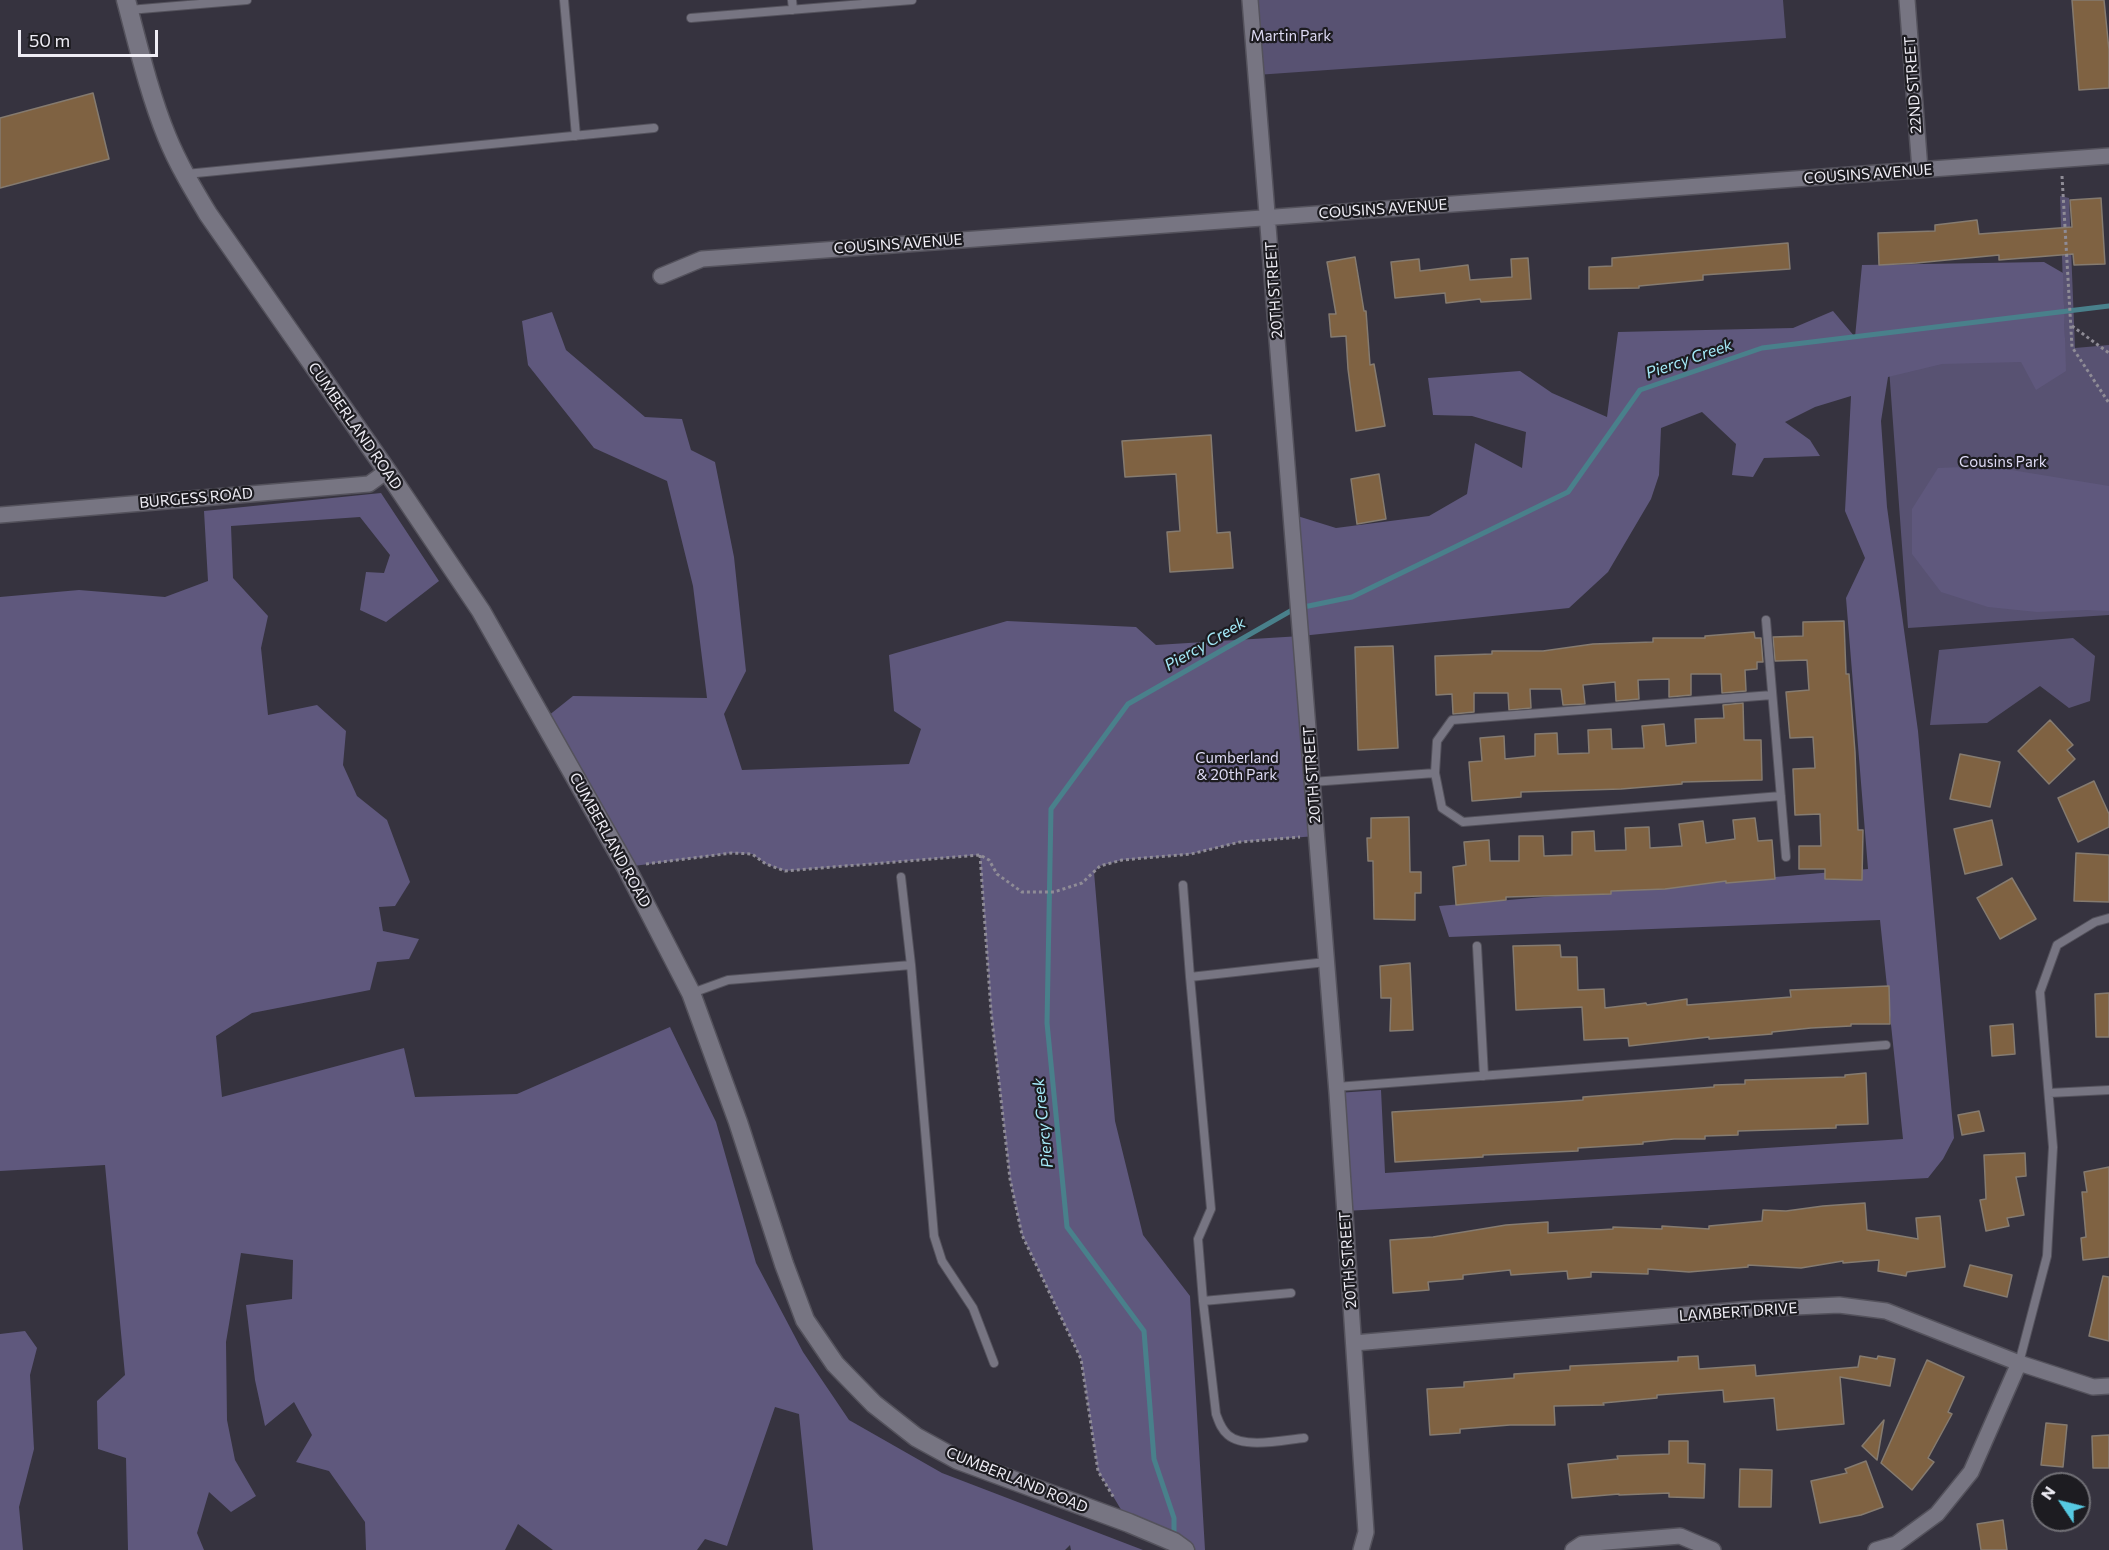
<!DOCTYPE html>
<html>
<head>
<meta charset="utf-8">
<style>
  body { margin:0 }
  #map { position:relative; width:2109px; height:1550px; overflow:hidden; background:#36333f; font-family:Commissioner,sans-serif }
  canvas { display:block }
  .north { position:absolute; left:2031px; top:1472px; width:60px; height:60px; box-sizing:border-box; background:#1d1c21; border:2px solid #717076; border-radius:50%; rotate:305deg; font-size:16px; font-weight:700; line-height:24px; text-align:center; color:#efedf5 }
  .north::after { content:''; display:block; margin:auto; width:21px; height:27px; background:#56c9e1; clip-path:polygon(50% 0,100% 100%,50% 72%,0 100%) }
  .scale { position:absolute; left:18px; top:30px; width:140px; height:27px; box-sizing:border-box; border:3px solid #efedf5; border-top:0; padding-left:8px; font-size:18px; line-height:21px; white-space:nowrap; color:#efedf5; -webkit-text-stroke:4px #1d1c21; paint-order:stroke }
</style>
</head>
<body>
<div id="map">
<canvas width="2109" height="1550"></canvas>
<div class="north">N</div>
<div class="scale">50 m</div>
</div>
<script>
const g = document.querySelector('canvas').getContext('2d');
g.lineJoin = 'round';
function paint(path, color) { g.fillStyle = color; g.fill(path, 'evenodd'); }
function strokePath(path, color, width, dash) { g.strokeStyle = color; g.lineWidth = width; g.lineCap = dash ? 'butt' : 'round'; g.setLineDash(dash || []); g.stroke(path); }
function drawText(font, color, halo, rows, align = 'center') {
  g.font = font + ' Commissioner,sans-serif'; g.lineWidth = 4.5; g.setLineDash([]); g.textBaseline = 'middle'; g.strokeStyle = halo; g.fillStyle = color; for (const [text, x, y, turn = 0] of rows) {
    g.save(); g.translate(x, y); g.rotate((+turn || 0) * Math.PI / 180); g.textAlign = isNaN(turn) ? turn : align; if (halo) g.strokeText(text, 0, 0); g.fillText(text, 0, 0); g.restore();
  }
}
paint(new Path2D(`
  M1250,0H1783L1786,38L1256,75Z
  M2060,196L2069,198L2075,348L2109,345V615L1908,628L1889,368L2065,348Z
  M2073,638L2095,656L2090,701L2069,708L2040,686L1987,723L1930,725L1939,650Z`), '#585272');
paint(new Path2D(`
  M2044,262L2063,273L2066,371L2036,390L2021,362L1942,364L1888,377L1881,421L1887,507L1918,731L1954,1138L1943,1159L1928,1178L1345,1211L1337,1093L1381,1090L1385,1173L1903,1139L1880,920L1449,937L1439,906L1868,869L1846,598L1865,558L1845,511L1851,396L1815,407L1785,422L1810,440L1820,456L1764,458L1753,477L1732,475L1736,444L1702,412L1661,428L1659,475L1651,499L1608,572L1569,608L1301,636L1316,836L1240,842L1191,854L1122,860L1100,866L1094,872L1115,1121L1143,1235L1190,1296L1205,1550H1185L1129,1523L1098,1471L1081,1359L1022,1235L1010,1179L991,1011L980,855L785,871L766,864L752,854L732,853L626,867L543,720L573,696L707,698L693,586L667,481L594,448L528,365L522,321L552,312L566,350L645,417L682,419L691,450L715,462L734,557L746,671L724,714L742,770L909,764L921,729L894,711L889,655L1007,621L1136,627L1156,645L1301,636L1291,514L1336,528L1429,516L1467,494L1475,443L1522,468L1526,432L1472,416L1433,415L1428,378L1520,371L1552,393L1607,417L1618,332L1793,328L1833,311L1855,337L1862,265Z
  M1987,466L2109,486V611L2086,610L2037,612L1988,607L1941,592L1912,554V509L1938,468Z
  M381,493L439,581L386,622L360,610L366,572L384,573L390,555L360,517L231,526L233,578L268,616L261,648L268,715L317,705L346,731L343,765L357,796L387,820L410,882L395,906L379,907L383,931L419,939L409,959L377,962L370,990L252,1013L216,1036L222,1097L404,1048L415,1097L517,1094L670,1027L716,1122L756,1263L803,1352L849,1420L942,1473L1143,1550H1071L1070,1545L1065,1550H813L799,1414L775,1407L727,1546L705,1539L697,1550H553L518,1524L505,1550H366L365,1522L329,1471L296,1462L312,1435L294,1402L265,1426L255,1380L246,1305L292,1299L293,1260L241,1253L226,1342L227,1420L235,1460L256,1496L231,1512L209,1492L197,1533L204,1550H128L126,1458L98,1449L97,1401L125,1375L105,1165L0,1171V597L79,590L165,597L208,581L204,511Z
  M25,1331L37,1348L30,1375L34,1449L19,1507L23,1550H0V1334Z`), '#5f587d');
strokePath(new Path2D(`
  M1174,1538V1518L1154,1459L1144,1331L1067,1227L1047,1023L1051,809L1128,704L1294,609L1352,597L1568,492L1640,390L1762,348L2109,306`), '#49808b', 5);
const building = new Path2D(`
  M2072,0H2104L2109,50V88L2079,90Z
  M93,93L109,159L0,188V118Z
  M2101,198L2105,264L2074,265L2073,254L1999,260V255L1916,263L1879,265L1878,233L1935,231V225L1977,220L1979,234L2072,227L2070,200Z
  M1788,243L1790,269L1703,275V280L1639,286V288L1589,289V267L1612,266V258Z
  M1355,257L1364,311H1366L1370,365L1374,364L1385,426L1356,431L1348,369L1346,336L1331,337L1329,314H1336L1327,262Z
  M1528,258L1531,299L1481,302L1480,299L1446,303L1445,293L1395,298L1391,262L1419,259L1420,271L1468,265L1470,280L1512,277L1511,259Z
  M1211,435L1217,533L1230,532L1233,568L1170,572L1167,532L1180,531L1176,474L1125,477L1122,441Z
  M1379,474L1386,519L1357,524L1351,479Z
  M1844,621L1846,674H1849L1855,752L1858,830H1863L1862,880L1825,879V869H1799V846H1821L1820,814L1795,815L1793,769L1815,768L1813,737L1790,738L1786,692L1809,690L1807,660L1775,661L1773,637L1803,636V622Z
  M1754,632L1755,638H1761L1763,662H1757V669L1745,670L1746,691L1722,693L1721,674H1691V695L1669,697V679L1638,680L1639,699L1616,701L1615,682L1583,685L1585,704L1563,705L1561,689H1530L1531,708L1509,710L1508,693H1474V712L1453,714L1452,694L1436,695L1435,656L1492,654V651H1543L1593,644L1653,642V638H1705V636Z
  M1393,646L1398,748L1358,750L1355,647Z
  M1743,703L1744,740H1761L1762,780L1682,782V784L1621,789L1521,792V797L1472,801L1469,762L1482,761L1480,738L1504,736L1505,759L1535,756V734L1557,733L1558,754L1589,753L1588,730L1611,729L1612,749L1644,748L1642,726L1664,724L1666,746L1696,743L1695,719L1724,718L1723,705Z
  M2050,720L2073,745L2067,750L2075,759L2049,784L2018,751Z
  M1960,754L2000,762L1990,807L1950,799Z
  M2094,781L2109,814V827L2078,842L2058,798Z
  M1409,817L1410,872H1421V893H1415V920L1374,919L1373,861H1368L1367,838H1371V818Z
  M1755,818L1758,841L1772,840L1775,879L1726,883V881L1665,889L1611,891V894L1506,897V900L1456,905L1453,867L1466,865L1464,842L1489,840L1490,861H1519V836H1543L1544,856L1572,855V832L1594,831L1595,851L1626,850L1625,828L1649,827L1650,848L1682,846L1679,824L1703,821L1706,843L1735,839L1733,820Z
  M1992,820L2002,865L1965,874L1954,829Z
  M2076,853L2109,855V902L2074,901Z
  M2012,878L2036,919L2000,939L1977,898Z
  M1560,945L1561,957H1577L1578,990L1604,989L1605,1008L1646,1003L1647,1005L1687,999V1005L1791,997L1790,990L1889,986L1890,1024H1851V1026L1811,1028L1772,1032V1034L1709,1039V1037L1629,1046L1628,1038L1584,1040L1582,1007L1516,1010L1513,946Z
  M1410,963L1413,1030L1390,1031L1391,998H1381L1380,966Z
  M2109,993V1037H2096L2095,994Z
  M2013,1024L2015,1054L1992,1056L1990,1026Z
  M1866,1073L1868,1124L1836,1125V1128L1738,1131V1135L1705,1136V1139H1674L1643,1142V1144L1578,1148V1151L1483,1155V1157L1395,1162L1392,1112L1555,1102L1583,1100V1097L1714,1087V1085L1745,1084V1080L1845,1077V1075Z
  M1979,1111L1984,1131L1962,1135L1958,1115Z
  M2025,1153L2026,1176L2016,1177L2024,1215L2007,1218L2009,1226L1986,1231L1980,1200L1986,1199L1984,1155Z
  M2109,1167V1257L2083,1260L2081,1238L2086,1237L2082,1192H2087L2084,1172Z
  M1865,1203L1867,1230L1918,1239L1916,1218L1940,1216L1945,1267L1907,1272L1906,1276L1878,1271L1879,1260L1843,1263V1261L1801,1268L1748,1265V1267L1689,1272L1648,1269V1274L1591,1272V1277L1568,1279L1567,1271L1511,1275L1510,1270L1463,1275V1279L1428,1282L1429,1290L1393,1293L1390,1240L1433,1237L1506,1225L1548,1222V1233L1613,1229V1227L1662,1229V1226L1709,1229V1226L1762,1221L1763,1210L1786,1211L1823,1206Z
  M1970,1265L2012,1275L2007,1297L1964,1286Z
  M2103,1276L2109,1277V1341L2089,1336Z
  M1698,1356L1699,1369L1755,1365L1756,1376L1858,1367L1860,1356L1877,1359L1878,1356L1895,1359L1890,1386L1840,1377L1844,1424L1777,1430L1774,1398L1724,1402L1723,1390L1657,1395V1398L1603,1403L1604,1405L1554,1406L1555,1425H1510L1460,1429V1433L1430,1435L1427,1389L1464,1387V1382L1514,1378V1374L1570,1370V1366L1678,1361V1357Z
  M1927,1360L1964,1377L1948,1412L1952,1414L1928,1458L1934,1462L1912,1490L1881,1463Z
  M1884,1420L1877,1460L1862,1446Z
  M2046,1423L2067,1425L2063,1467L2041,1465Z
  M2109,1435V1468H2093L2092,1436Z
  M1669,1441H1688V1463L1705,1464L1704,1498L1669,1497V1493L1619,1495V1494L1572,1498L1568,1464L1618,1459L1617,1456L1669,1454Z
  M1866,1461L1883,1507L1861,1515L1820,1523L1811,1481L1847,1473L1845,1469Z
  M1740,1469L1772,1470L1771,1507H1739Z
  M2003,1520L2007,1550H1981L1977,1524Z`);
paint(building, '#7f6242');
strokePath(building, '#857b70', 1.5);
const service = new Path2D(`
  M564,0L576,136
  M792,0L793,10
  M129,10L247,0
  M691,18L912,0
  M186,174L654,128
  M1766,620L1786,857
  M1772,695L1452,720L1437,741L1435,773L1442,808L1463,822L1781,796
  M1312,782L1435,773
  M901,877L911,965L934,1236L942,1261L973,1308L994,1363
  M1183,885L1190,977L1326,962
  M1477,946L1484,1076
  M1190,977L1211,1209L1198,1239L1203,1301L1291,1293
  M692,993L728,980L911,965
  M1336,1087L1886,1045
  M2049,1093L2109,1090
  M1203,1301L1216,1414C1219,1422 1221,1429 1228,1435C1244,1449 1284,1440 1304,1438
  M2019,1363L2047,1256L2053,1147L2040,992L2057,945L2095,922L2109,918`);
const minor = new Path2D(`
  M1250,0L1337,1093L1366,1532L1361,1550
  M1907,0L1920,170
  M661,276L702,259L2109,156
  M0,515L369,484L387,471
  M1354,1343L1751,1309L1839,1305L1886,1311L2019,1363L2093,1387L2109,1386
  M1573,1550L1582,1544L1680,1536L1713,1550
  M1876,1550L1896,1544L1937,1514L1971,1472L2019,1363`);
const tertiary = new Path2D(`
  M126,0C138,45 149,93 167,137C178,164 193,189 208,214L387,471L481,611L626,867L691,993L738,1122L784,1264L805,1320L835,1364L874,1404L916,1437L958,1460L1129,1523L1174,1542L1185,1550`);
strokePath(service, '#54525c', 10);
strokePath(minor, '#54525c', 18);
strokePath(tertiary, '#54525c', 21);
strokePath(new Path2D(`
  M2062,176L2072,347L2109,403
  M2072,326L2109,353
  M980,855L991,1011L1010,1179L1022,1235L1081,1359L1098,1471L1114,1498
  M646,864L732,853L752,854L766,864L785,871L980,855L989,860L997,874L1022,892H1054L1082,883L1100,866L1122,860L1191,854L1240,842L1300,837`), '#8f8c96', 3, [3, 3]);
strokePath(service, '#777582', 8);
strokePath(minor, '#777582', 15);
strokePath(tertiary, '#777582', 18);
drawText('15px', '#dfdbf5', '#1d1c21', [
  ["Martin Park",1291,36],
  ["Cousins Park",2003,462],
  ["Cumberland",1237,758],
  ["& 20th Park",1237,775]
]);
drawText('15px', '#efedf5', '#1d1c21', [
  ["22ND STREET",1913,85,-94],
  ["COUSINS AVENUE",1868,174,-4],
  ["COUSINS AVENUE",1383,209,-4],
  ["COUSINS AVENUE",898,244,-4],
  ["20TH STREET",1274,290,-94],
  ["CUMBERLAND ROAD",355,426,55],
  ["BURGESS ROAD",196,498,-5],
  ["20TH STREET",1312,775,-94],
  ["CUMBERLAND ROAD",610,840,61],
  ["20TH STREET",1348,1260,-94],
  ["LAMBERT DRIVE",1738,1312,-4],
  ["CUMBERLAND ROAD",1017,1480,22]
]);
drawText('italic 16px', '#a5ebf9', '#1d1c21', [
  ["Piercy Creek",1689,359,-19],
  ["Piercy Creek",1205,644,-30],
  ["Piercy Creek",1043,1123,-96]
]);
</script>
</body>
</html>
